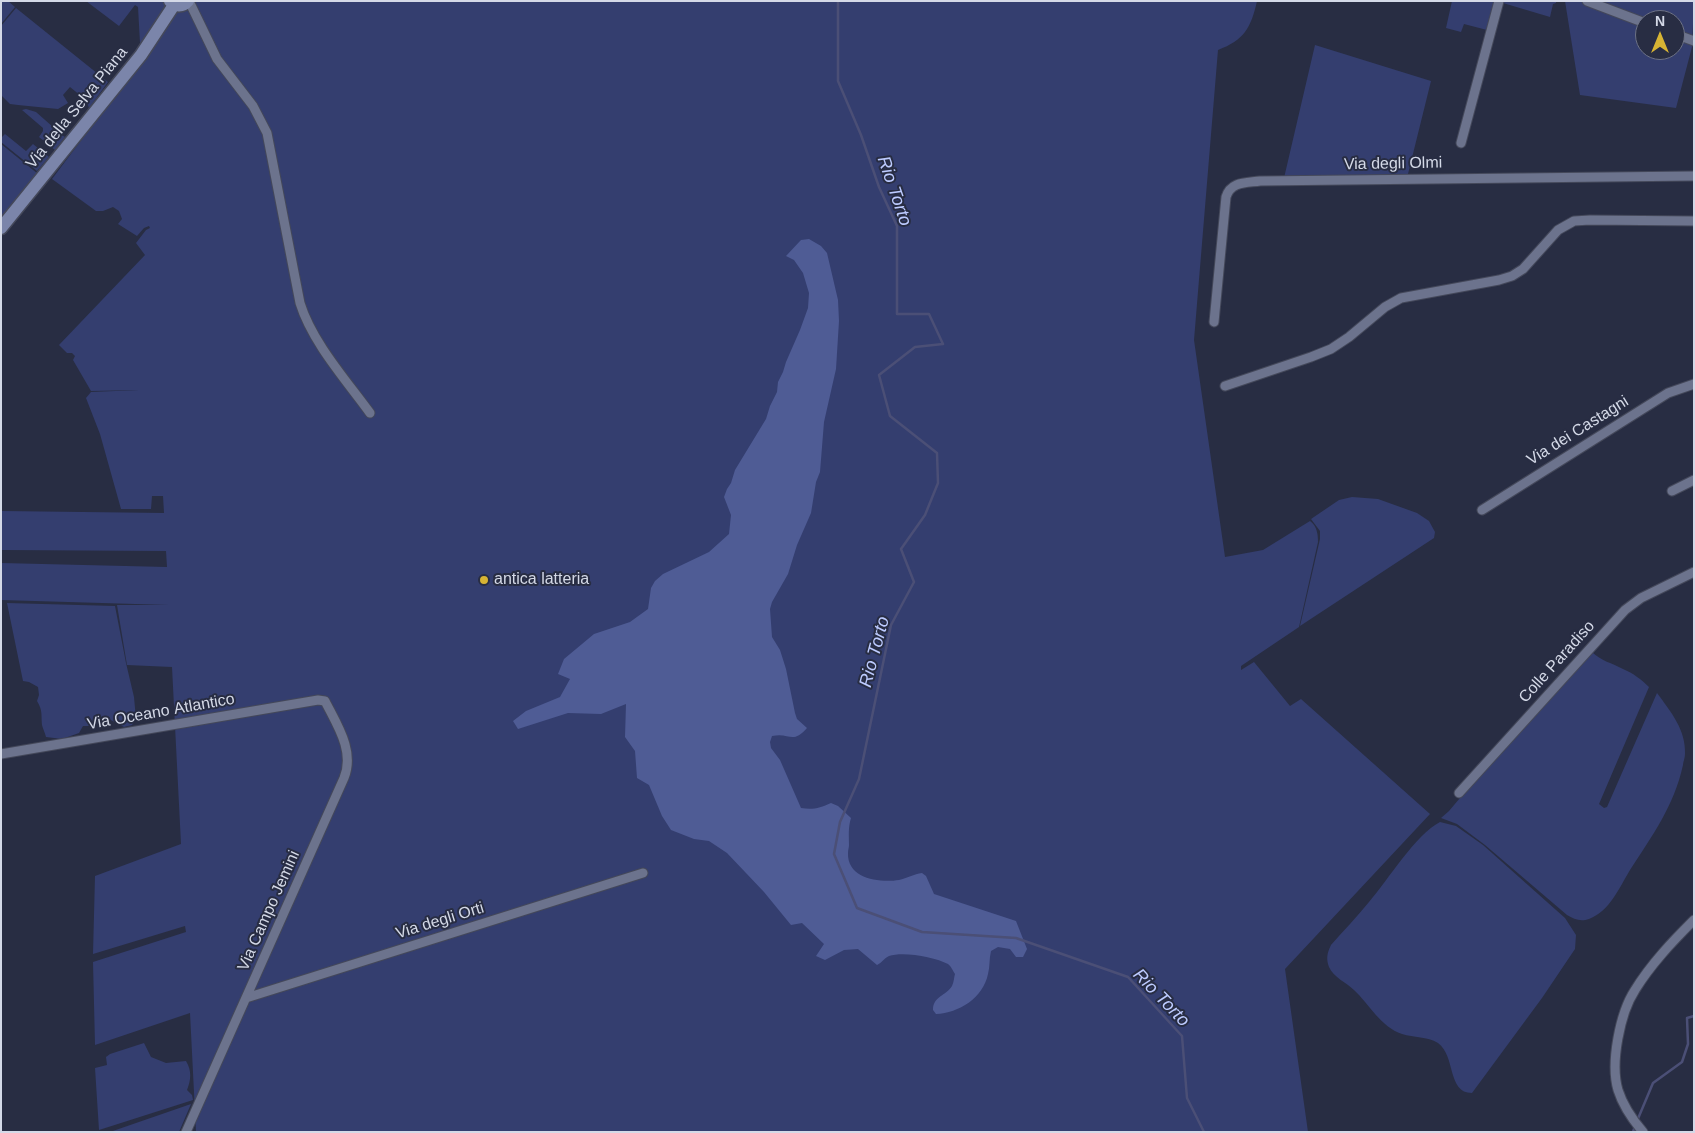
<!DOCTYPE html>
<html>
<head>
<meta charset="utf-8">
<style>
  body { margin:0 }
  #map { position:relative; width:1695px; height:1133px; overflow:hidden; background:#282d43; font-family:Helvetica,sans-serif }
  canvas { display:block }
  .frame { position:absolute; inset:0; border:2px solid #d4d9e7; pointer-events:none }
  .north { position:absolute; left:1635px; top:10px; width:50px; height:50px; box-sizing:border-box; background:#282d43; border:1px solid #6d7285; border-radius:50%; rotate:0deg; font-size:14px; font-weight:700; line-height:20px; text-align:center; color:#d4d9e7 }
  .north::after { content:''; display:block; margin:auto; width:18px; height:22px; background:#d7b434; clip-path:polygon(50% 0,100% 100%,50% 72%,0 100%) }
</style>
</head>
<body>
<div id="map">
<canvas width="1695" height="1133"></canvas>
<div class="frame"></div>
<div class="north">N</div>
</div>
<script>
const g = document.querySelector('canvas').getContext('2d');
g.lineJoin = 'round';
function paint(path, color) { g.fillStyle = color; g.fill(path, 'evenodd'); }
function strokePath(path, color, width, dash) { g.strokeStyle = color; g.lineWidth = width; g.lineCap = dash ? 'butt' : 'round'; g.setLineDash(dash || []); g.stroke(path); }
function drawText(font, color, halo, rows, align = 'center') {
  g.font = font + ' Helvetica,sans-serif'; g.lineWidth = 4; g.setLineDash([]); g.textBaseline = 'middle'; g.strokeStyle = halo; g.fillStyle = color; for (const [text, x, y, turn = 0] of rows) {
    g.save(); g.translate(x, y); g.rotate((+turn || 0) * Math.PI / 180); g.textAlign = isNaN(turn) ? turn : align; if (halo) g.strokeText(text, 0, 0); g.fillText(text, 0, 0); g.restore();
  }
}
paint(new Path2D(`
  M1,1H8L15,7L1,24Z
  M86,1H1257C1251,28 1244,40 1218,50L1194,340L1225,557L1263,550L1310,521C1317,526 1318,534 1318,542L1299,627L1241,666V670L1254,662L1290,706L1301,699L1430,814L1285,969L1308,1132H196L190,1013L95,1045L93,962L186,932L185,926L93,954L95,876L181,844L172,667L127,665L117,605H169L1,600V563L167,567L166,551L1,550V511L164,513L163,496H152L151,509H121L100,434L86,398L91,392L139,390L91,391L73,360L75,356L72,353H67L59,345L145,255L136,243L146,230L150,228L149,226L144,228L137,236L118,224L122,219L119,211L113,207L103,211H96L52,179L141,61L138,7L135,5L119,26Z
  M1452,1H1494L1487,30L1464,24L1461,32L1446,28Z
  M1504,1H1556V3L1553,4L1550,17L1503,3Z
  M1565,1H1694L1692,47L1676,108L1580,95ZM1645,20H1675V50H1645Z
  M16,8L108,82L89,108L86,100L70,87L63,95L68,103L58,109L18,105L10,104L1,95V26Z
  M1315,45L1431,81L1407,178H1284Z
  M26,109L36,112L53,127V129L65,137L55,150L39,137L43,131V128L22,110Z
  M5,134L26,151L33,144L49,157L37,171L1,142V138Z
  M1,144L38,174L1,219Z
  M1352,497L1378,499L1417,513L1429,521L1435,532L1434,538L1300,626L1320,539V531L1311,519L1339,500Z
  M7,603L115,606L126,663L134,697L136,719L132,725L124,727L107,718L94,726H83L79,733L62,739L46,737C45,733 43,729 42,725C41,715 43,711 37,701L39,695L38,687L29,682L23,681Z
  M1592,652C1601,661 1612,663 1623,669C1633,673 1642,680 1649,687L1599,804L1604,808L1607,807L1657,693C1671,712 1686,730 1685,754C1685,758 1683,762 1683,765C1674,806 1652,836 1630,870C1619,888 1610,911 1589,919C1580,922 1574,919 1567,915L1485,845L1457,824L1441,818L1449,811L1497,754Z
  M1440,822L1456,826L1483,845L1565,918L1576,935L1575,949L1542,998L1472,1093C1447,1093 1456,1056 1438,1043C1427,1036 1414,1038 1402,1034C1381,1027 1369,1004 1354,990C1347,983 1333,977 1329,967C1326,959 1327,953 1331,945C1343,931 1357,917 1369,902C1388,880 1416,834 1440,822Z
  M144,1043L151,1057L166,1063L186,1061C192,1071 191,1080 187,1090L192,1095L193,1100L99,1130L95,1068L107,1065L106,1057L110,1054Z
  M191,1104L179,1132H110Z`), '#343e6f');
paint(new Path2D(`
  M809,239L821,246L827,253L838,300L839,321L836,369L824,422L820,472L816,482L811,513L797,545L788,574L772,602L770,609L772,637L780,650L786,669L795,713L797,719L807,728C792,745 790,732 772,736L770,742L771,748L780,760L801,808C813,810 820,808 831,803L838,806L851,818C848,828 849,835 849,845C849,847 848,850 848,853C847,879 880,883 899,880C907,878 914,874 922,873L926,876L934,894L1016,921L1027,949L1023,957H1016L1010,949L998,947L991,951C989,959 990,967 988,974C983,998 959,1013 936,1014L933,1010C933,996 946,996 952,986C954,982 954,977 955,974C953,971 951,966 948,964C935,957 903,951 889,956C884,958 882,963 877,965L858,949L844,950L825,960L816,956L824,944L802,923L791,925L764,892L727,853L709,841L694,839L671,830L662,816L649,785L637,778L635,751L625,737L626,704L601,714L568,713L518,729L513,721L526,711L560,697L570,679L558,674L564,659L594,634L630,622L648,609L651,588L655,581L663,574L709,552L729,534L731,515L724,497L727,489L731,483L735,470L766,419L770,406L777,392L778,382L783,372L786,362L800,330L808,308L809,293L803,273L794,260L786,256L801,240Z`), '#4f5c95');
strokePath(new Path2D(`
  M838,1V81L861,135L879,187L897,226V314H929L943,344L915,347L879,375L890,416L937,453L938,483L925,515L901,549L914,582L891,625L859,779L840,822L834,854L857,908L922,932L1016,938L1128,977L1182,1036L1187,1098L1204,1132
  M1637,1121L1653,1083L1682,1062L1688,1044L1687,1018L1694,1016
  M1633,1132L1635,1126`), '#4b4f76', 2.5);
const street = new Path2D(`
  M189,1L217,59L253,106L267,133L300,303C312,342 346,380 370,413
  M1587,1L1645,23
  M1675,34L1694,41
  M1461,143L1499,1
  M1214,322L1226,197C1231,181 1247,183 1260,181L1694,176
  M1225,386L1311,357L1331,349L1349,337L1385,307L1401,298L1499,280L1512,276L1523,269L1558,230L1574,221L1590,220L1694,221
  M1672,491L1694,480
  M1482,510L1668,393L1694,384
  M1,754L318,700L325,701C337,725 355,751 344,778L186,1132
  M1459,793L1625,610L1641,598L1694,572
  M246,998L643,873
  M1643,1132C1632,1119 1623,1106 1618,1090C1610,1063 1620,1013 1635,990C1651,964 1672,942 1694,920`);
const secondary = new Path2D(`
  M170,1C175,7 183,7 188,1
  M1,228L141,55L174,5`);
strokePath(street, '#44485a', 11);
strokePath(secondary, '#44485a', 15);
strokePath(street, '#6c738d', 9);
strokePath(secondary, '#7b85aa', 12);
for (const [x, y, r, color] of [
  [484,580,5,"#d7b434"]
]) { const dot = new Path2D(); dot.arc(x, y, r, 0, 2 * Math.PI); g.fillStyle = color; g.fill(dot); strokePath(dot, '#282d43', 2); }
drawText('16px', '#d4d9e7', '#282d43', [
  ["Via della Selva Piana",77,108,-51],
  ["Via degli Olmi",1393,164,-1],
  ["Via dei Castagni",1578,431,-32],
  ["Colle Paradiso",1557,662,-48],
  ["Via Oceano Atlantico",161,712,-10],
  ["Via Campo Jemini",269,911,-66],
  ["Via degli Orti",440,921,-17]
]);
drawText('16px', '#d4d9e7', '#282d43', [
  ["antica latteria",494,580]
], 'left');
drawText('italic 18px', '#bdcbff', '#282d43', [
  ["Rio Torto",894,191,71],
  ["Rio Torto",875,652,-75],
  ["Rio Torto",1161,998,46]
]);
</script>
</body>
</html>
